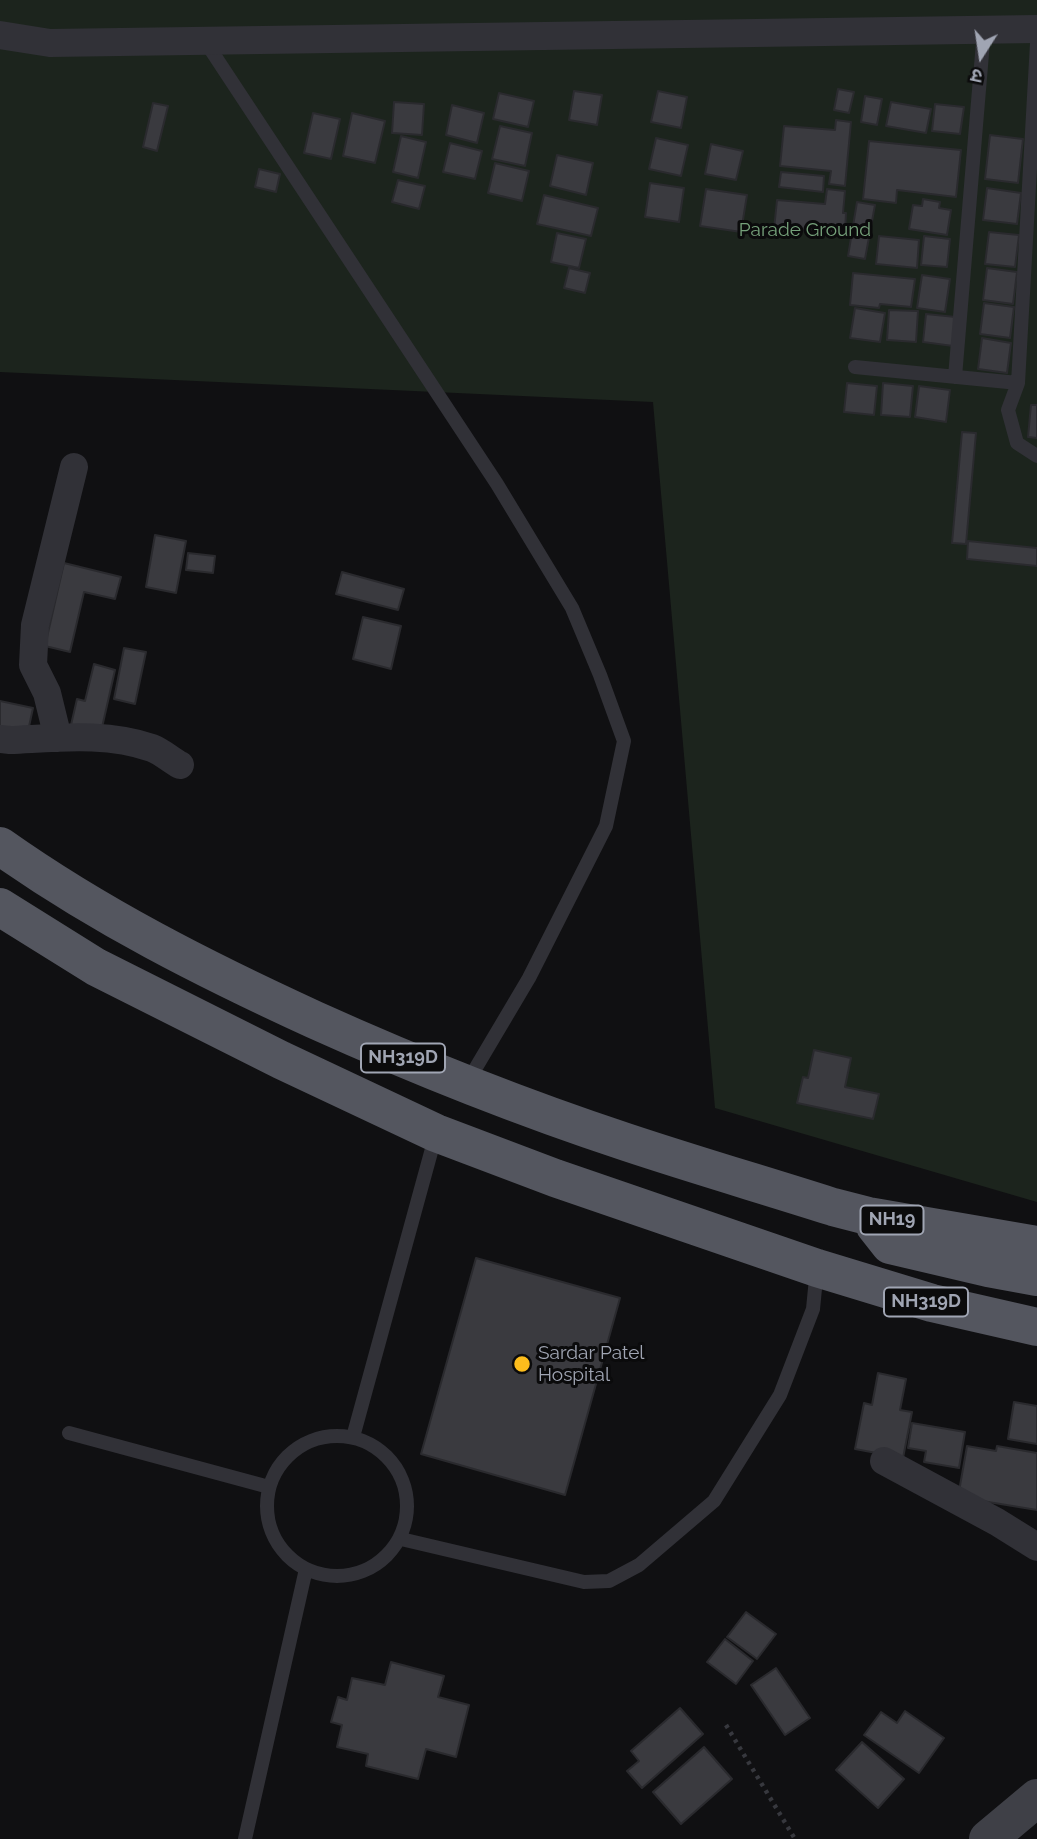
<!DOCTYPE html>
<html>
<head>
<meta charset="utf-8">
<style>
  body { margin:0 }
  #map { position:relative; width:1037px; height:1839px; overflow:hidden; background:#101012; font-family:Raleway,"Noto Sans Devanagari",sans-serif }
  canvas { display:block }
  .north { position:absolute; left:946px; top:21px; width:70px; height:70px; -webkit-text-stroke:5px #0b0b0c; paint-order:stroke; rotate:192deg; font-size:19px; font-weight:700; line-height:28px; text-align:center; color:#a0a5b3 }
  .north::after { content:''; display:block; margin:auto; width:24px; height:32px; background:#a0a5b3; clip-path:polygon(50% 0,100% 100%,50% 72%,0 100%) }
</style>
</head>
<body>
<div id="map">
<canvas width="1037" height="1839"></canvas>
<div class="north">उ</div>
</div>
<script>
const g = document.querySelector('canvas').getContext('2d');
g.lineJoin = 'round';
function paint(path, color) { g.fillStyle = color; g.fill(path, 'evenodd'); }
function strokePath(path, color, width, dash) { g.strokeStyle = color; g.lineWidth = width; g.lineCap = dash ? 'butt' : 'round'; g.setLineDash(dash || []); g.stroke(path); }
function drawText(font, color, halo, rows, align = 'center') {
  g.font = font + ' Raleway,sans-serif'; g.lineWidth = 6; g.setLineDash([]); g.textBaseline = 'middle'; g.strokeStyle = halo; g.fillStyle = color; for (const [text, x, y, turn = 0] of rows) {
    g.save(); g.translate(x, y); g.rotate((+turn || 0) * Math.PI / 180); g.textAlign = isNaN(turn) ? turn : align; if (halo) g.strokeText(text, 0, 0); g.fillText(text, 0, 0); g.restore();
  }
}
paint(new Path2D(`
  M0,0H1037V1202L715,1108L653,402L0,372Z`), '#1c241d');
const building = new Path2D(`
  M838,89L854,92L849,113L834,110Z
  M574,91L602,95L597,125L569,120Z
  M658,91L687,97L681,128L651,122Z
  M499,93L534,101L528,127L493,119Z
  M865,96L882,99L877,125L861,122Z
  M394,102L424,104L422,135L392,133Z
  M891,102L931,109L926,133L886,126Z
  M153,103L168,106L157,151L143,147Z
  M935,104L964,107L960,134L932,131Z
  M452,105L484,113L477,143L446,135Z
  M313,113L340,119L331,159L304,153Z
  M352,113L385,121L375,163L343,156Z
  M836,120L851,122L845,186L829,184L831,171L780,166L784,126L835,130Z
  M500,126L532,133L525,166L492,159Z
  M990,135L1023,139L1018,183L985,179Z
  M401,136L426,142L418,178L393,172Z
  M656,138L688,145L681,176L649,169Z
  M869,141L961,150L956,197L897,190L896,203L863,199Z
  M450,143L482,151L475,179L443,172Z
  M711,144L743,151L736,180L705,174Z
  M557,155L593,163L586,195L550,186Z
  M495,163L529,171L522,201L488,193Z
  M259,169L280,174L276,192L255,187Z
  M781,172L824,176L823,192L779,187Z
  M398,180L425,186L419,209L392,202Z
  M650,183L684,188L679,222L645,217Z
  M987,188L1021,193L1017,224L983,220Z
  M706,189L747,195L741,232L700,226Z
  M827,189L845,191L843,213H846L845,233L774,229L777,200L825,204Z
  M544,195L598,208L591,236L537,224Z
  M923,199L940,202L939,208L951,210L947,235L909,229L913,205L922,206Z
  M857,202L875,205L865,259L848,256Z
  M989,232L1019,235L1015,267L985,264Z
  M557,233L586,239L579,268L551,262Z
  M879,236L919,240L917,268L876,264Z
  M924,236L950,239L947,267L921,265Z
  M569,268L590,273L585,293L564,288Z
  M987,268L1017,272L1013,304L983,300Z
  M853,273L915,279L911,307L880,304L879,308L850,305Z
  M922,275L950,279L945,312L917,308Z
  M984,303L1014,307L1010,338L980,334Z
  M855,308L885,313L880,342L850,338Z
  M889,310L918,311L916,342L887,340Z
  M926,314L956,317L953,346L923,342Z
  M982,338L1011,343L1007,373L978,369Z
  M847,383L877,386L874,415L844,412Z
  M883,383L913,386L910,417L881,415Z
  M919,386L950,390L946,422L915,417Z
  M1031,405H1037V438L1028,437Z
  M962,432L976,433L966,544L952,543Z
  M155,535L186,541L176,593L146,587Z
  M968,541L1037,548V566L967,559Z
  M188,553L215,556L213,573L186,570Z
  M64,563L121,577L115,599L84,592L70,652L45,646Z
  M342,572L404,589L398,610L336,594Z
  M363,617L401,626L391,669L353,659Z
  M124,648L146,652L135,704L114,699Z
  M94,664L115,670L101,732L71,725L77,699L85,701Z
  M0,701L33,708L27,736L0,730Z
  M814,1050L851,1058L845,1087L879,1094L873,1119L797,1103L803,1077L808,1078Z
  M476,1258L620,1298L565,1495L421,1454Z
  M878,1373L906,1379L900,1410L912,1412L903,1458L855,1449L864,1403L872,1405Z
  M1014,1402L1037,1406V1444L1008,1439Z
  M912,1423L965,1432L959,1468L924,1462L926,1451L908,1448Z
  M967,1446L996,1451L997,1446L1037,1453V1510L958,1497Z
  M746,1612L776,1634L757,1659L727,1637Z
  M725,1639L753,1661L736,1684L707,1662Z
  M391,1662L444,1676L438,1697L469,1705L456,1757L426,1749L418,1779L366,1766L368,1754L337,1747L342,1725L331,1722L338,1697L347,1700L352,1678L385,1685Z
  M776,1668L810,1718L785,1735L751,1685Z
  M680,1708L703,1734L642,1788L627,1771L639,1761L631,1751Z
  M905,1711L944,1738L919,1773L864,1735L881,1712L897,1723Z
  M862,1742L904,1779L878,1808L836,1770Z
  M704,1747L732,1779L681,1824L653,1792Z`);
paint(building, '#3a3a3f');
strokePath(building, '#2a2a2e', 2);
strokePath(new Path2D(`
  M726,1725L795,1839`), '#37383e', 4.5, [3.5, 5]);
strokePath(new Path2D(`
  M205,41L497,484L572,608L600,675L624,741L606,826L529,978L468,1081
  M1037,43L1018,383L1008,410L1017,443L1037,456
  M855,367L1018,383
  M955,377L984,30
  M69,1433L269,1487
  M267 1506a70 70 0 1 1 140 0a70 70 0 1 1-140 0Z
  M353,1437L436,1134
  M401,1539L584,1582L609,1581L639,1565L714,1501L780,1395L813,1309L817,1268
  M245,1839L306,1569`), '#313137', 14);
strokePath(new Path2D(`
  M0,35L50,43L1037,29
  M58,738L47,693L33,665L35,625L74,467
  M0,739L10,740C57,738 106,732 152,748C162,752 171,760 180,765
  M884,1461L997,1522L1037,1547`), '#313137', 28);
strokePath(new Path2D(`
  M988,1839L1037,1798`), '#3f4047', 38);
strokePath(new Path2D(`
  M0,846C99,916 206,970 315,1020C417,1066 520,1107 626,1142C695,1165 764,1185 833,1207L868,1216L1037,1245
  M0,907L96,967L281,1060L436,1133L555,1178L817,1268L932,1303L1037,1327
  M875,1226L890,1245L988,1268L1037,1277`), '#54565f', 38);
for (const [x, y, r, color] of [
  [522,1364,9,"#fdbd1c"]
]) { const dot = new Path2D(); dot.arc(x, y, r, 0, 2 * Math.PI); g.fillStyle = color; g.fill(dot); strokePath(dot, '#0b0b0c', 2.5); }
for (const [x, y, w] of [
  [403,1058,84],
  [892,1220,63],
  [926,1302,84]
]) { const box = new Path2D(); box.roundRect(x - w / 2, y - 14.5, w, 29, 5); g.fillStyle = '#0b0b0c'; g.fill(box); strokePath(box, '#a0a5b3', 2); }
drawText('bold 18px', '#a0a5b3', null, [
  ["NH319D",403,1058],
  ["NH19",892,1220],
  ["NH319D",926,1302]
]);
drawText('19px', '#75a07a', '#0b0b0c', [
  ["Parade Ground",805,230]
]);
drawText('19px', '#a0a5b3', '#0b0b0c', [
  ["Sardar Patel",538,1353],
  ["Hospital",538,1375]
], 'left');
</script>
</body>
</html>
